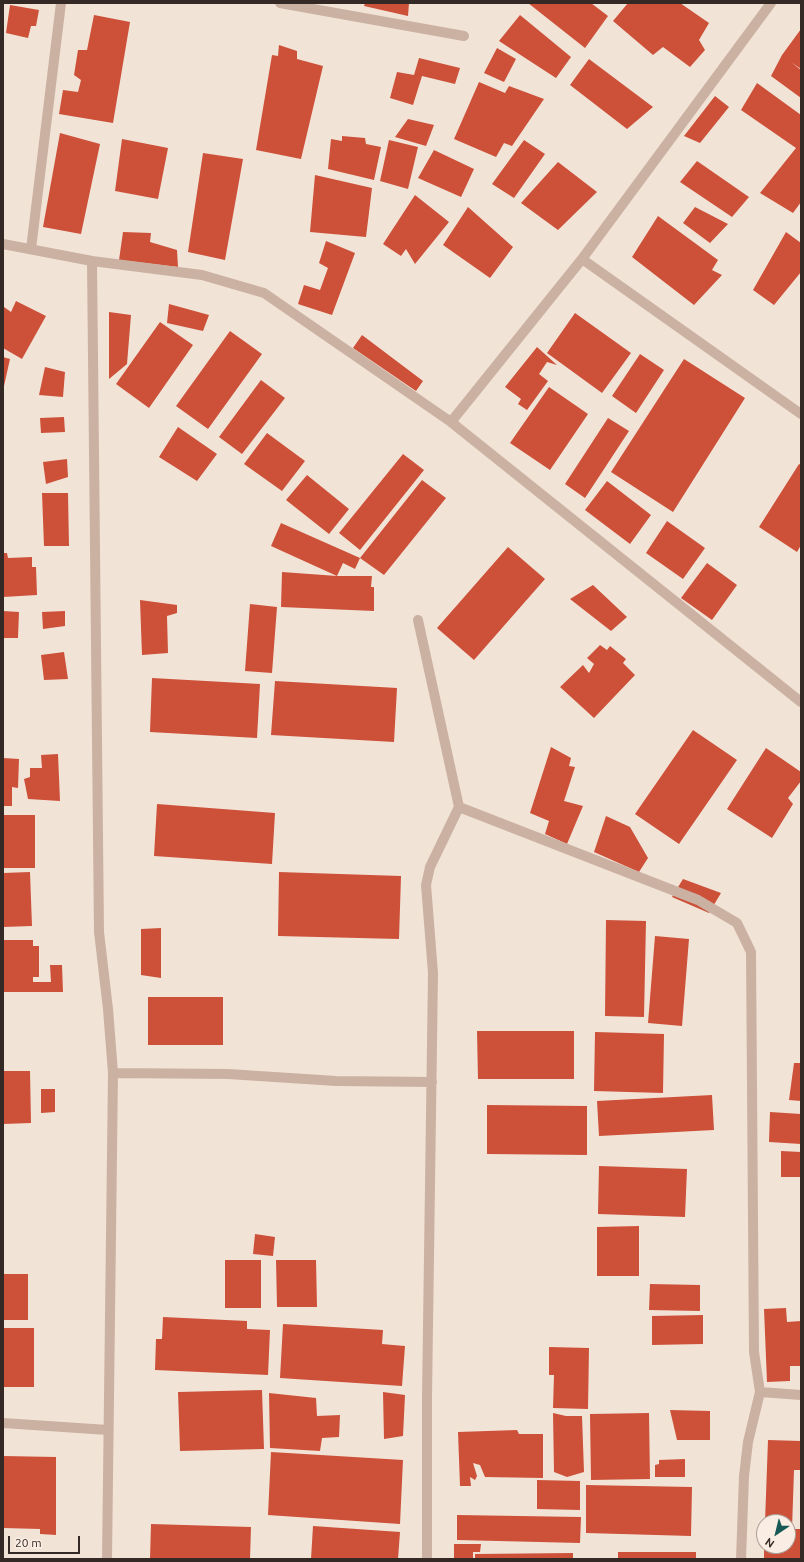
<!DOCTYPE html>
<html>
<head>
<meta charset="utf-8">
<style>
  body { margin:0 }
  #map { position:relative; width:804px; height:1562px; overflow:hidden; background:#f2e3d7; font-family:Ubuntu,sans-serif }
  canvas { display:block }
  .frame { position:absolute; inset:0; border:4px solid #352925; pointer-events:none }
  .north { position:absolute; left:756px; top:1514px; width:40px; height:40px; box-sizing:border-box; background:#faede3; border:1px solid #ab9f97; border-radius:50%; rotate:215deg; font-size:11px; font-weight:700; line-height:16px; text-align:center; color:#352925 }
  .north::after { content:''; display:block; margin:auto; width:14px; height:18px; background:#185857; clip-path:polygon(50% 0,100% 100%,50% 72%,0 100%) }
  .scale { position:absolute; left:8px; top:1536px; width:72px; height:18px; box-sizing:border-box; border:2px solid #352925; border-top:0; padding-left:5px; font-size:12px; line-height:14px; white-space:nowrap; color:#352925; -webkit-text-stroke:3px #faede3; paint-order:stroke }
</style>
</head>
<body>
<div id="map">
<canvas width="804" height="1562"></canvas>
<div class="frame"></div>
<div class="north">N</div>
<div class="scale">20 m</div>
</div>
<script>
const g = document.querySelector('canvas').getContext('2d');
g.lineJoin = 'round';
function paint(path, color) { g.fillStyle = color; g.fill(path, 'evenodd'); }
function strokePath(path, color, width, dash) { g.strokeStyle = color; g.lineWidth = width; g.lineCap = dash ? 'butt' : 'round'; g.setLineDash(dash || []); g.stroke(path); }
paint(new Path2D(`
  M365,3H409L408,16L364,6Z
  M528,3H591L608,16L585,48Z
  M628,3H680L709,23L699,40L705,50L690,67L663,47L653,55L613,21Z
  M10,5L39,10L36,26H31L28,38L6,33Z
  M94,15L130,22L113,123L59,114L63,90L78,92L81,80L74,75L78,50H87Z
  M520,15L571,57L556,78L499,41Z
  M801,29V69L791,62L801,70V98L771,76L782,55Z
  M279,45L297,51V59L323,66L301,159L256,150L272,55L278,56Z
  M497,48L516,59L504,82L484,73Z
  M419,58L460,68L455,84L422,76L413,105L390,98L397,72L414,75Z
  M589,59L653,107L627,129L570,85Z
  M479,82L505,93L509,86L544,99L512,146L504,143L496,157L454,139Z
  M757,83L801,115V202L793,213L760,193L796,148L741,110Z
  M715,96L729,107L700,143L684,136Z
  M408,119L434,125L426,146L395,137Z
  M60,133L100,144L81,234L43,227Z
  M342,136L365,138L366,144L381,147L374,180L328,169L331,139L342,141Z
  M122,139L168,148L158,199L115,191Z
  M389,140L418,147L408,189L380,181Z
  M524,140L545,154L514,198L492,184Z
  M434,150L474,169L461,197L418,178Z
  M203,153L243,159L225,260L188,252Z
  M697,161L749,197L732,217L680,182Z
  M558,162L597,192L558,230L521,203Z
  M315,175L372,188L366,237L310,232Z
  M415,195L449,222L415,264L406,249L401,256L383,244Z
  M468,207L513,247L490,278L443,245Z
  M695,207L728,224L710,243L683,223Z
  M658,216L718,260L712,270L722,275L694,305L632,257Z
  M123,232L151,233L150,242L177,250L178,267L119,260Z
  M786,232L801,243V272L774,305L753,290Z
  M326,241L355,253L332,315L298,304L304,285L320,290L328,268L319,263Z
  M16,301L46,316L22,359L3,348V309L4,307L11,312Z
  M169,304L209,315L203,331L167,323Z
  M109,312L131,315L127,364L109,379Z
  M575,313L631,353L602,393L547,353Z
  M160,322L193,345L149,408L116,384Z
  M230,331L262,354L208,429L176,406Z
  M362,335L423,381L416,391L353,348Z
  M537,347L557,365L547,362L539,374L548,381L527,410L518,404L521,399L505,387Z
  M640,354L664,370L636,413L612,396Z
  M3,357L10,359L4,386H3Z
  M684,359L745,398L673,512L611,472Z
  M45,367L65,372L63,397L39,395Z
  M261,380L285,398L242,454L219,437Z
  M549,387L588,414L550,470L510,443Z
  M64,417L65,432L41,433L40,418Z
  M608,418L629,431L585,498L565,484Z
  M178,427L217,454L197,481L159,457Z
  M267,433L305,461L282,491L244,464Z
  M403,454L424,470L360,550L339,533Z
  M67,459L68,477L46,484L43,462Z
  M799,464L801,465V545L797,552L759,527Z
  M307,475L349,509L329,534L286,500Z
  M422,480L446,498L384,575L360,558Z
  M607,481L651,515L630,544L585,510Z
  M42,493H68L69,546H44Z
  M667,521L705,548L683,579L646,553Z
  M281,523L360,558L355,569L343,563L337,576H372L371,587H374V611L281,607L282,572L337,576L271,546Z
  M508,547L545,579L474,660L437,628Z
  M3,553H7L8,558L32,557V567H36L37,595L3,597Z
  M707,563L737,585L712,620L681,598Z
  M593,585L627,617L611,631L570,599Z
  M140,600L177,605V613L167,616L168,653L142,655Z
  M250,604L277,607L272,673L245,671Z
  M3,611L19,612L18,638H3Z
  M65,611V626L43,629L42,612Z
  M600,645L607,650L610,646L626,659L623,663L635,675L594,718L560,687L583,665L589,673L594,664L587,658Z
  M64,652L68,679L44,680L41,655Z
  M152,678L260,684L257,738L150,732Z
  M275,681L397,688L394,742L271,735Z
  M693,730L737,760L679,844L635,814Z
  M551,747L571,758L569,766L575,767L564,801L583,806L567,844L545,834L549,821L530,813Z
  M766,748L801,772V781L788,798L793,804L772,838L727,809Z
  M58,754L60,801L28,799L24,779L30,777V768H42L41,755Z
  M3,758L19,759L18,788L12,787V806H3Z
  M157,804L275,813L272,864L154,856Z
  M3,815H35V868H3Z
  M606,816L630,827L648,858L639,872L594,852Z
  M30,872L32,926L3,927V873Z
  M279,872L401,876L399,939L278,936Z
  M683,879L721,893L709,913L672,897Z
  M606,920L646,921L644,1017L605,1016Z
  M161,928V978L141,975V929Z
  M655,936L689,939L682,1026L648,1023Z
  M3,940H33V946H39V977H33V982H51L50,965H62L63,992H3Z
  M148,997H223V1045H148Z
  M477,1031H574V1079H478Z
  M595,1032L664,1034L663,1093L594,1091Z
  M794,1063H801V1101L789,1100Z
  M3,1071H30L31,1123L3,1124Z
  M41,1089H55V1112L41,1113Z
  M712,1095L714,1130L599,1136L597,1101Z
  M487,1105L587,1106V1155L487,1154Z
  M770,1112L801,1114V1144L769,1142Z
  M781,1151L801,1152V1177H781Z
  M599,1166L687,1169L685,1217L598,1214Z
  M639,1226V1276H597V1227Z
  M255,1234L275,1237L273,1256L253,1254Z
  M225,1260H261V1308H225Z
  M276,1260H316L317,1307H277Z
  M3,1274H28V1320H3Z
  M650,1284L700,1285V1311L649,1310Z
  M786,1308L787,1322L801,1321V1366H790V1381L767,1382L764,1309Z
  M703,1315V1344L652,1345V1316Z
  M163,1317L247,1321V1329L270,1330L268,1375L155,1370L156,1339H162Z
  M283,1324L383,1330L382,1344L405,1346L402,1386L280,1378Z
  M3,1328H34V1387H3Z
  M549,1347L589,1348L588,1409L553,1408L554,1375H549Z
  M262,1390L264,1449L180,1451L178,1392Z
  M383,1392L405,1395L403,1436L384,1439Z
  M269,1393L316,1398L317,1416L340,1415L339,1437L322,1438L320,1451L270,1448Z
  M670,1410L710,1411V1440H677Z
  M553,1413L566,1416H582L584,1472L567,1477L554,1472Z
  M649,1413L650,1479L591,1480L590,1414Z
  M517,1430L519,1434H543V1478L485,1477L480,1465L473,1463L477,1476L475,1480L470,1477L471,1486H460L458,1432Z
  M768,1440L801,1441V1470H794L792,1529H801V1559H764V1546H788V1522H765Z
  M271,1452L403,1460L400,1524L268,1515Z
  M3,1456L56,1457V1535L40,1534V1529L3,1528Z
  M685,1459V1477H655V1465L659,1464V1460Z
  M537,1480L580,1481V1510L537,1509Z
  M586,1485L692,1487L691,1536L586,1533Z
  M457,1515L581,1517L580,1543L457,1540Z
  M151,1524L251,1527L250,1559H150Z
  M313,1526L400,1532L398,1559H311Z
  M454,1544H481L480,1552H473V1559H454Z
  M618,1552H696V1559H618Z
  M573,1553V1559H475V1554Z`), '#cd5039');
strokePath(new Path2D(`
  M280,3L464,36
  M3,244L92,261L202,275L264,293L451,422L801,702
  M31,249L61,3
  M582,259L801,414
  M92,261L99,932L108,1009L113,1073L107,1559
  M451,422L582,259L771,3
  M418,620L459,807L698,900L737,923L751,952L754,1352L760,1392L801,1395
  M113,1073L228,1074L336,1081L432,1082
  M3,1423L108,1430
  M427,1559V1397L433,973L426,885L430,867L459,807
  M741,1559L744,1476L748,1442L760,1392`), '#cbb1a2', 10);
</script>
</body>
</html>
